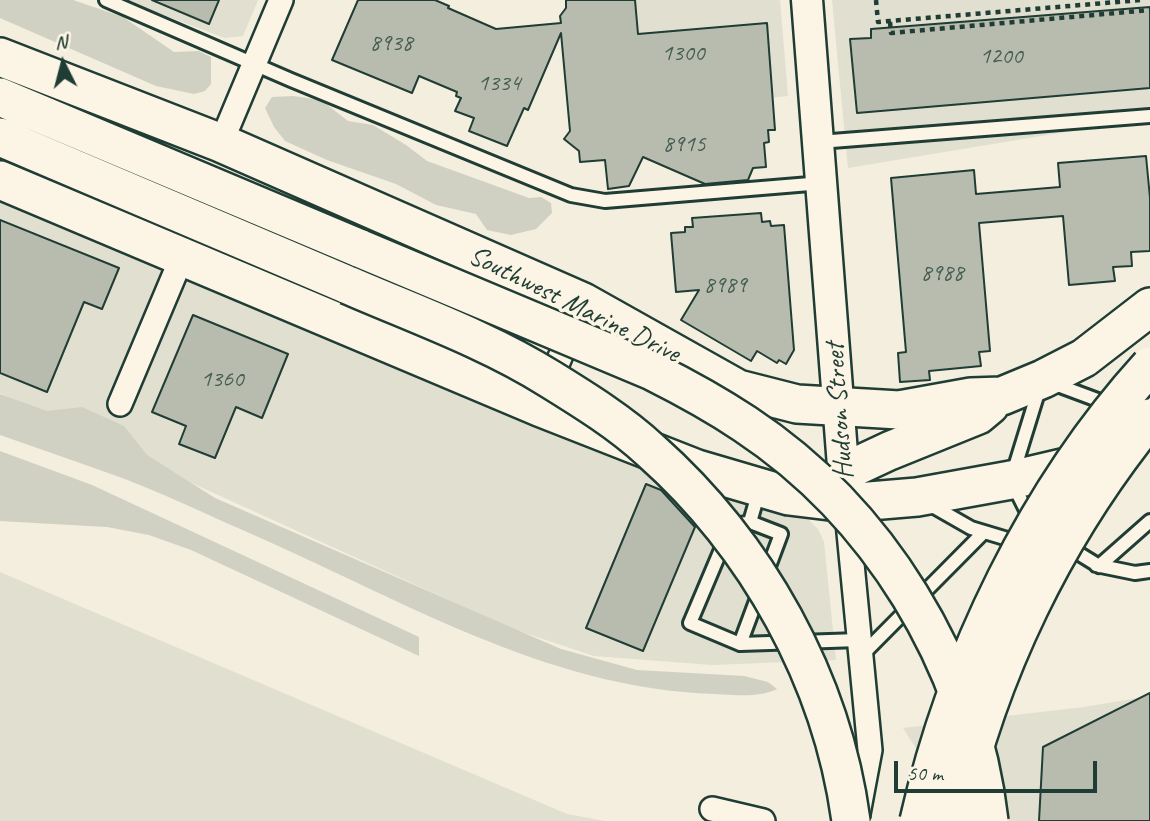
<!DOCTYPE html>
<html>
<head>
<meta charset="utf-8">
<style>
  body { margin:0 }
  #map { position:relative; width:1150px; height:821px; overflow:hidden; background:#f3eede; font-family:Caveat,sans-serif }
  canvas { display:block }
  .north { position:absolute; left:28px; top:28px; width:70px; height:70px; -webkit-text-stroke:5px #fcf5e5; paint-order:stroke; rotate:354deg; font-size:19px; font-weight:700; line-height:28px; text-align:center; color:#1f3d34 }
  .north::after { content:''; display:block; margin:auto; width:24px; height:32px; background:#1f3d34; clip-path:polygon(50% 0,100% 100%,50% 72%,0 100%) }
  .scale { position:absolute; left:894px; top:761px; width:203px; height:32px; box-sizing:border-box; border:4px solid #1f3d34; border-top:0; padding-left:9px; font-size:21px; line-height:24px; white-space:nowrap; color:#1f3d34; -webkit-text-stroke:5px #fcf5e5; paint-order:stroke }
</style>
</head>
<body>
<div id="map">
<canvas width="1150" height="821"></canvas>
<div class="north">N</div>
<div class="scale">50 m</div>
</div>
<script>
const g = document.querySelector('canvas').getContext('2d');
g.lineJoin = 'round';
function paint(path, color) { g.fillStyle = color; g.fill(path, 'evenodd'); }
function strokePath(path, color, width, dash) { g.strokeStyle = color; g.lineWidth = width; g.lineCap = dash ? 'butt' : 'round'; g.setLineDash(dash || []); g.stroke(path); }
function drawText(font, color, halo, rows, align = 'center') {
  g.font = font + ' Caveat,sans-serif'; g.lineWidth = 7; g.setLineDash([]); g.textBaseline = 'middle'; g.strokeStyle = halo; g.fillStyle = color; for (const [text, x, y, turn = 0] of rows) {
    g.save(); g.translate(x, y); g.rotate((+turn || 0) * Math.PI / 180); g.textAlign = isNaN(turn) ? turn : align; if (halo) g.strokeText(text, 0, 0); g.fillText(text, 0, 0); g.restore();
  }
}
paint(new Path2D(`
  M124,0H258L243,36L225,38Z
  M593,0H780L788,96L599,115Z
  M832,0H1150V118L848,168Z
  M0,196L611,453L729,499L786,510L809,520L818,529L824,542L836,660L712,665L594,656L513,629L130,455L0,393Z
  M0,572L567,814L605,821H0Z
  M1150,696V821H962L903,728L1084,707Z`), '#e1dfd0');
paint(new Path2D(`
  M0,0H73L123,17L174,52L199,51L211,57V84L205,91L194,94L156,86L0,18Z
  M293,96L321,100L348,121L373,125L406,145L427,161L529,198L541,197L551,203L552,213L536,229L511,235L487,230L476,214L436,205L396,184L327,160L285,141L274,127L265,108L272,97Z
  M0,394L47,411L82,407L124,426L147,455L215,498L561,649L637,670L744,676L768,682L777,689C758,698 736,695 715,694C546,689 397,597 247,532C206,514 166,495 125,479C84,464 42,450 0,435Z
  M0,451L92,485L419,637V656L191,550L149,535L107,527L0,521Z`), '#d0d1c2');
const building = new Path2D(`
  M152,0H219L209,24Z
  M358,0H435L449,6L448,8L496,29L561,23L560,16L566,8V0H635L638,34L767,23L775,130H768L769,142L764,143L766,167L753,168L748,180L705,184L643,157L629,186L608,189L605,160L580,162L579,151L564,139L570,131L561,33L528,110L524,108L507,146L469,131L474,118L455,111L461,98L456,96L457,92L419,76L412,93L332,60Z
  M1150,7V88L857,113L850,39L871,38V29Z
  M1146,156L1150,198V251L1131,252L1132,266L1113,267L1115,281L1069,285L1063,216L979,223L990,351L979,352L981,366L929,371L930,380L900,382L898,353L906,352L891,178L974,170L976,194L1060,187L1058,163Z
  M761,213L762,222L770,221L771,226L784,225L794,350L786,364L779,360L777,363L757,351L751,361L681,320L699,290L676,292L671,233L685,232V227H693L692,218Z
  M0,220L119,268L102,309L84,302L47,392L0,373Z
  M193,315L288,354L262,418L236,407L215,458L179,444L186,426L152,412Z
  M646,484L661,490L695,527L643,651L586,628Z
  M1150,693V821H1039L1043,747Z`);
paint(building, '#b8bcae');
strokePath(building, '#1f3d34', 2);
const service = new Path2D(`
  M106,0L291,80L571,195L605,201L822,183
  M819,142L1150,116
  M1052,383L1111,405
  M929,504L971,528L1021,543
  M1031,520L1011,480L1040,386
  M750,522L781,534L740,644L690,623L731,526L750,522L759,491
  M1065,545L1099,566L1150,521
  M1096,565L1135,573L1150,571
  M740,644L859,640
  M861,656L984,532`);
const minor = new Path2D(`
  M221,143L281,0
  M546,391L573,326
  M120,404L182,257
  M847,512L870,750L858,814
  M712,809L763,821`);
const tertiary = new Path2D(`
  M807,0L845,492`);
const primary = new Path2D(`
  M0,57L221,143L583,302L738,389L797,404L899,410L971,397L1002,396L1043,379L1084,358L1150,307
  M0,97L361,249
  M0,137L348,285
  M0,180L539,407L697,469L789,496L846,503L917,497L1011,480L1071,466L1092,456
  M844,472L889,451L978,415L990,405`);
strokePath(service, '#1f3d34', 18);
strokePath(minor, '#1f3d34', 28);
strokePath(tertiary, '#1f3d34', 35);
strokePath(primary, '#1f3d34', 42);
strokePath(new Path2D(`
  M876,0L878,22L1141,0
  M890,22L891,33L1150,10`), '#1f3d34', 4.5, [5, 5]);
strokePath(service, '#fcf5e5', 12);
strokePath(minor, '#fcf5e5', 23);
strokePath(tertiary, '#fcf5e5', 30);
strokePath(primary, '#fcf5e5', 37);
const primaryBridge = new Path2D(`
  M361,249L652,371C684,387 715,404 745,424C878,512 971,662 989,821
  M348,285C415,314 488,340 550,379C584,400 621,423 650,450C757,545 832,679 851,821
  M919,821C956,658 1037,490 1150,366
  M955,821C988,673 1055,535 1150,418`);
strokePath(primaryBridge, '#1f3d34', 42, []);
strokePath(primaryBridge, '#fcf5e5', 37);
drawText('24px', '#455d52', null, [
  ["8938",391,44],
  ["1300",683,54],
  ["1200",1001,57],
  ["1334",499,84],
  ["8915",684,145],
  ["8988",942,274],
  ["8989",725,286],
  ["1360",222,380]
]);
drawText('28px', '#1f3d34', '#fcf5e5', [
  ["Southwest Marine Drive",574,305,26],
  ["Hudson Street",840,411,-94]
]);
</script>
</body>
</html>
